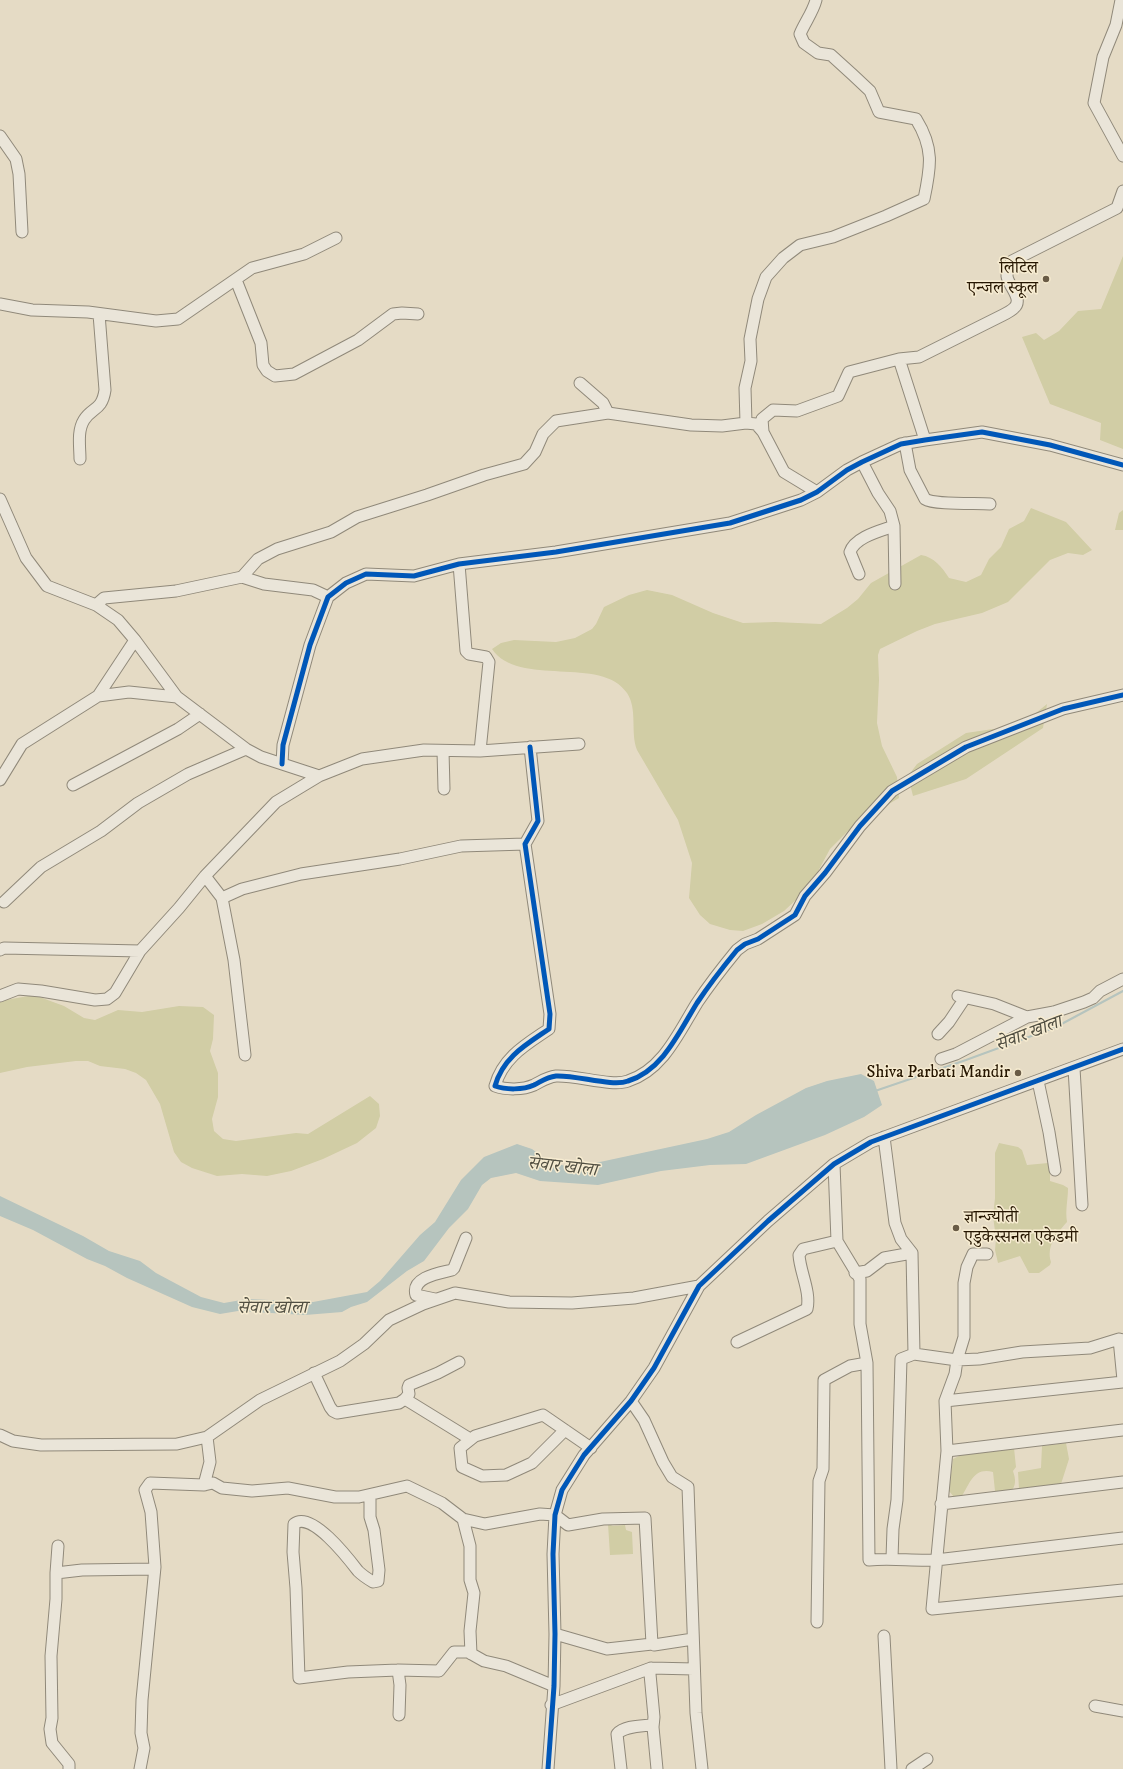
<!DOCTYPE html>
<html>
<head>
<meta charset="utf-8">
<style>
  body { margin:0 }
  canvas { display:block; background:#e5dbc5 }
</style>
</head>
<body>
<canvas width="1123" height="1769"></canvas>
<script>
const g = document.querySelector('canvas').getContext('2d');
g.lineJoin = 'round';
function paint(path, color) { g.fillStyle = color; g.fill(path, 'evenodd'); }
function strokePath(path, color, width, dash) { g.strokeStyle = color; g.lineWidth = width; g.lineCap = dash ? 'butt' : 'round'; g.setLineDash(dash || []); g.stroke(path); }
function drawText(font, color, halo, rows, align = 'center') {
  g.font = font + ' "IM FELL DW Pica","Noto Serif Devanagari",serif'; g.lineWidth = 3; g.setLineDash([]); g.textBaseline = 'middle'; g.strokeStyle = halo; g.fillStyle = color; for (const [text, x, y, turn = 0] of rows) {
    g.save(); g.translate(x, y); g.rotate((+turn || 0) * Math.PI / 180); g.textAlign = isNaN(turn) ? turn : align; if (halo) g.strokeText(text, 0, 0); g.fillText(text, 0, 0); g.restore();
  }
}
paint(new Path2D(`
  M1123,256V449L1100,440L1101,423L1050,404L1022,337L1036,333L1044,340L1059,331L1078,311L1101,309Z
  M1031,508L1066,522L1092,550L1083,555L1068,553L1050,560L1008,602L982,613L935,624L917,631L880,649L878,655L879,680L877,723L882,746L897,777L899,798L855,824L830,849L815,877L799,897L784,911L762,924L743,931L730,930L710,924L700,915L689,898L692,863L678,820L637,750C630,732 638,710 627,693C602,655 518,688 492,649L501,643L514,640L556,642L575,638L592,629L596,624L604,607L629,595L647,590L672,595L713,613L743,623L775,622L821,624L847,608L858,599L871,583L921,555C934,557 942,567 949,578L966,582L981,575L989,559L1001,547L1009,529L1024,521Z
  M1123,510V530H1115L1119,513Z
  M1047,704L1043,728L966,779L913,796L908,776L917,764L966,733L993,729L1000,736L1031,717Z
  M34,995L64,1006L84,1018L95,1020L118,1010L142,1012L179,1006L203,1007L214,1015L213,1039L210,1051L218,1073V1097L212,1119L214,1131L223,1139L236,1141L296,1133L308,1134L370,1096L379,1104L380,1116L376,1128L357,1143L323,1159L291,1171L267,1176L242,1174L217,1176L192,1168L181,1162L174,1152L160,1104L146,1080L136,1073L125,1069L100,1066L88,1061H76L27,1067L0,1073V1001Z
  M999,1143L1018,1147L1022,1150L1027,1165L1048,1163L1050,1168V1181L1063,1185L1068,1188C1068,1200 1065,1210 1067,1222C1057,1233 1046,1246 1051,1262L1050,1265L1039,1273H1029L1020,1256L998,1263L995,1250L996,1239L993,1216L995,1198V1153Z
  M1066,1443L1069,1459L1061,1484L1019,1489L1018,1472L1041,1468L1042,1446Z
  M1014,1448L1016,1467L1013,1471C1016,1480 1016,1485 1011,1492L998,1493L995,1491L993,1472C974,1467 970,1483 962,1496L954,1497L949,1491L953,1459L961,1455Z
  M608,1524L613,1526L625,1525L626,1530L632,1532L633,1554L610,1555Z`), '#d1cda5');
paint(new Path2D(`
  M861,1074L874,1081L882,1105L864,1117L825,1135L746,1164L710,1165L661,1171L598,1185L540,1181L516,1173L491,1178L482,1185L468,1209L449,1228L424,1261L407,1271L367,1302L351,1307L342,1312L305,1315L238,1311L220,1314L192,1307L127,1278L105,1266L87,1259L33,1230L0,1216V1196L83,1236L109,1251L140,1261L156,1273L201,1297L224,1303L247,1299L313,1302L367,1292L380,1281L420,1235L435,1222L461,1180L484,1157L517,1144L532,1149L548,1161L572,1168L707,1139L729,1132L756,1115L806,1088L827,1081Z`), '#b6c4be');
strokePath(new Path2D(`
  M875,1091L966,1060L1056,1027L1123,991`), '#b6c4be', 2);
const minor = new Path2D(`
  M1121,0L1116,25L1103,57L1094,103L1123,156
  M0,136L16,159L19,174L22,232
  M236,280L261,343L263,365L267,371L275,376L294,374L358,340L393,314L402,313L418,314
  M0,304L32,310L88,312L156,321L178,319L252,268L304,254L336,238
  M899,359L925,440
  M580,383L603,403L608,413
  M746,423L745,388L751,361L750,339L758,299L766,277L783,258L800,245L833,237L886,216L924,199C931,166 934,148 916,119L879,112L870,91L853,75L831,55L818,53L804,43L800,34C805,22 813,12 816,0
  M763,432L762,419L773,410L797,411L838,396L849,372L899,359L919,357L1003,315C1007,313 1011,311 1014,308C1024,299 1008,286 1007,276C1007,271 1009,266 1012,261L1117,208L1123,191
  M905,443L910,470L925,499C934,505 977,503 990,504
  M80,459C80,447 77,431 84,420C92,407 102,411 105,390L99,314
  M862,462L878,493L890,511L894,526L895,584
  M0,499L26,558L47,586L96,605L118,620L135,640L177,697L246,749L261,757L319,776
  M459,564L466,651L469,654L486,657L489,662L480,751
  M859,574L850,552C855,537 880,531 894,526
  M242,577L258,559L277,549L331,532L357,517L427,495L484,475L524,464L535,452L543,434L556,421L608,413L691,425L722,426L746,423L756,424L763,432L784,472L817,492
  M96,605L104,598L176,591L242,577L264,584L313,590L328,597
  M98,696L135,640
  M530,747L538,821L525,844L550,1014L549,1029C527,1044 503,1057 495,1086C506,1090 523,1090 534,1085C542,1081 547,1077 556,1076C577,1075 612,1087 628,1081C663,1070 679,1032 697,1003C709,985 723,967 737,950L745,944L758,939L795,915L805,896L825,873L860,826L892,791L966,747L1063,709L1123,695
  M443,751L444,789
  M282,764L283,745L310,645L328,597L346,583L366,574L414,576L459,564L556,552L730,523L801,500L817,492L847,470L862,462L901,444L925,440L982,432L1050,445L1123,465
  M0,780L22,744L98,696L129,692L177,697
  M73,785L178,729L200,714
  M205,876L222,898L234,960L245,1055
  M222,898L242,889L301,874L400,859L461,846L525,844
  M4,902L41,867L101,831L138,803L188,774L246,749
  M0,950L4,948L140,951
  M0,996L18,989L41,991L95,1000L107,999L115,993L140,951L179,908L205,876L276,802L319,776L362,759L424,750L480,751L579,744
  M958,996L994,1004L1027,1017L1054,1012L1084,1002L1093,998L1100,991L1123,979
  M938,1034L949,1022L965,998
  M941,1059L956,1054L1027,1017
  M1074,1068L1082,1205
  M1038,1081L1049,1132L1055,1170
  M884,1137L895,1223L901,1239L912,1253
  M834,1164L837,1241
  M987,1254H973L967,1267L964,1283V1337L957,1360L955,1374L945,1401L947,1451L932,1609L1123,1590
  M855,1273L867,1271L884,1258L912,1253L914,1354
  M435,1299L416,1295C411,1277 440,1273 452,1270L454,1268L466,1238
  M1119,1339L1123,1380
  M737,1342L807,1309C811,1292 800,1272 799,1255L803,1249L837,1241L860,1279V1324L867,1363L869,1560C891,1558 913,1561 936,1560L1123,1538
  M314,1373L330,1407L333,1411L337,1413L399,1403L405,1399L409,1394L408,1388L409,1385L438,1373L459,1362
  M405,1399L470,1439
  M631,1401L644,1420L663,1462L672,1477L688,1487L696,1713L702,1769
  M945,1401L1123,1382
  M565,1430L532,1463L506,1475L482,1476L462,1467L460,1448L475,1436L543,1415L591,1448
  M0,1435L13,1441L41,1445L177,1444L207,1437L260,1400L340,1361L364,1344L389,1320L423,1304L455,1293L509,1302L572,1303L634,1298L699,1286
  M947,1451L1123,1430
  M204,1485L213,1483L222,1488L252,1491L288,1488L335,1497H359L407,1486L442,1503L463,1519L485,1524L540,1514L555,1515L568,1525L603,1519L645,1518L652,1644
  M370,1495V1517L374,1530L379,1570L378,1581L373,1582C368,1579 363,1576 358,1571C348,1558 311,1510 294,1524L293,1552L296,1588L299,1678L348,1672L398,1670
  M941,1504L1123,1482
  M463,1519L470,1546V1580L474,1593L470,1631L471,1654
  M892,1558L893,1529L897,1500L901,1359L914,1354L957,1360L979,1359L1022,1352L1090,1348L1119,1339L1123,1340
  M56,1573L58,1546
  M817,1622L819,1481L823,1469L824,1380L850,1366L867,1363
  M555,1634L607,1649L652,1644L654,1645L693,1639
  M884,1636L891,1769
  M651,1668L650,1674L654,1717L653,1727
  M551,1705L651,1668L694,1669
  M1095,1706L1123,1711
  M399,1715L400,1685L398,1670L439,1671L454,1652H468L484,1661L506,1666L554,1686
  M69,1769V1764L52,1743L50,1729L52,1718L51,1656L56,1599V1573L82,1570L154,1569
  M140,1769L144,1748L141,1733L142,1700L155,1567L151,1512L145,1490L150,1483L204,1485L210,1462L207,1437
  M548,1769L554,1686L555,1634L553,1554L555,1515L562,1490L584,1455L631,1401L654,1368L699,1286L768,1221L834,1164L871,1142L1123,1049
  M621,1769L617,1734C624,1726 640,1726 650,1725L653,1727L657,1769
  M912,1769L927,1759`);
strokePath(minor, '#90897a', 13);
strokePath(minor, '#eae5d9', 11);
strokePath(new Path2D(`
  M530,747L538,821L525,844L550,1014L549,1029C527,1044 503,1057 495,1086C506,1090 523,1090 534,1085C542,1081 547,1077 556,1076C577,1075 612,1087 628,1081C663,1070 679,1032 697,1003C709,985 723,967 737,950L745,944L758,939L795,915L805,896L825,873L860,826L892,791L966,747L1063,709L1123,695
  M282,764L283,745L310,645L328,597L346,583L366,574L414,576L459,564L556,552L730,523L801,500L817,492L847,470L862,462L901,444L925,440L982,432L1050,445L1123,465
  M548,1769L554,1686L555,1634L553,1554L555,1515L562,1490L584,1455L631,1401L654,1368L699,1286L768,1221L834,1164L871,1142L1123,1049`), '#0057b8', 5);
for (const [x, y, r, color] of [
  [1046,279,4,"#695b46"],
  [1018,1073,4,"#695b46"],
  [956,1228,4,"#695b46"]
]) { const dot = new Path2D(); dot.arc(x, y, r, 0, 2 * Math.PI); g.fillStyle = color; g.fill(dot); strokePath(dot, '#f7ecd1', 1.5); }
drawText('17px', '#261601', '#f7ecd1', [
  ["लिटिल",1038,269],
  ["एन्जल स्कूल",1038,289],
  ["Shiva Parbati Mandir",1010,1073],
  ["ज्ञान्ज्योती",964,1218,"left"],
  ["एडुकेस्सनल एकेडमी",964,1238,"left"]
], 'right');
drawText('italic 18px', '#514f42', '#f7ecd1', [
  ["सेवार खोला",1029,1035,-21],
  ["सेवार खोला",562,1168,6],
  ["सेवार खोला",272,1309]
]);
</script>
</body>
</html>
